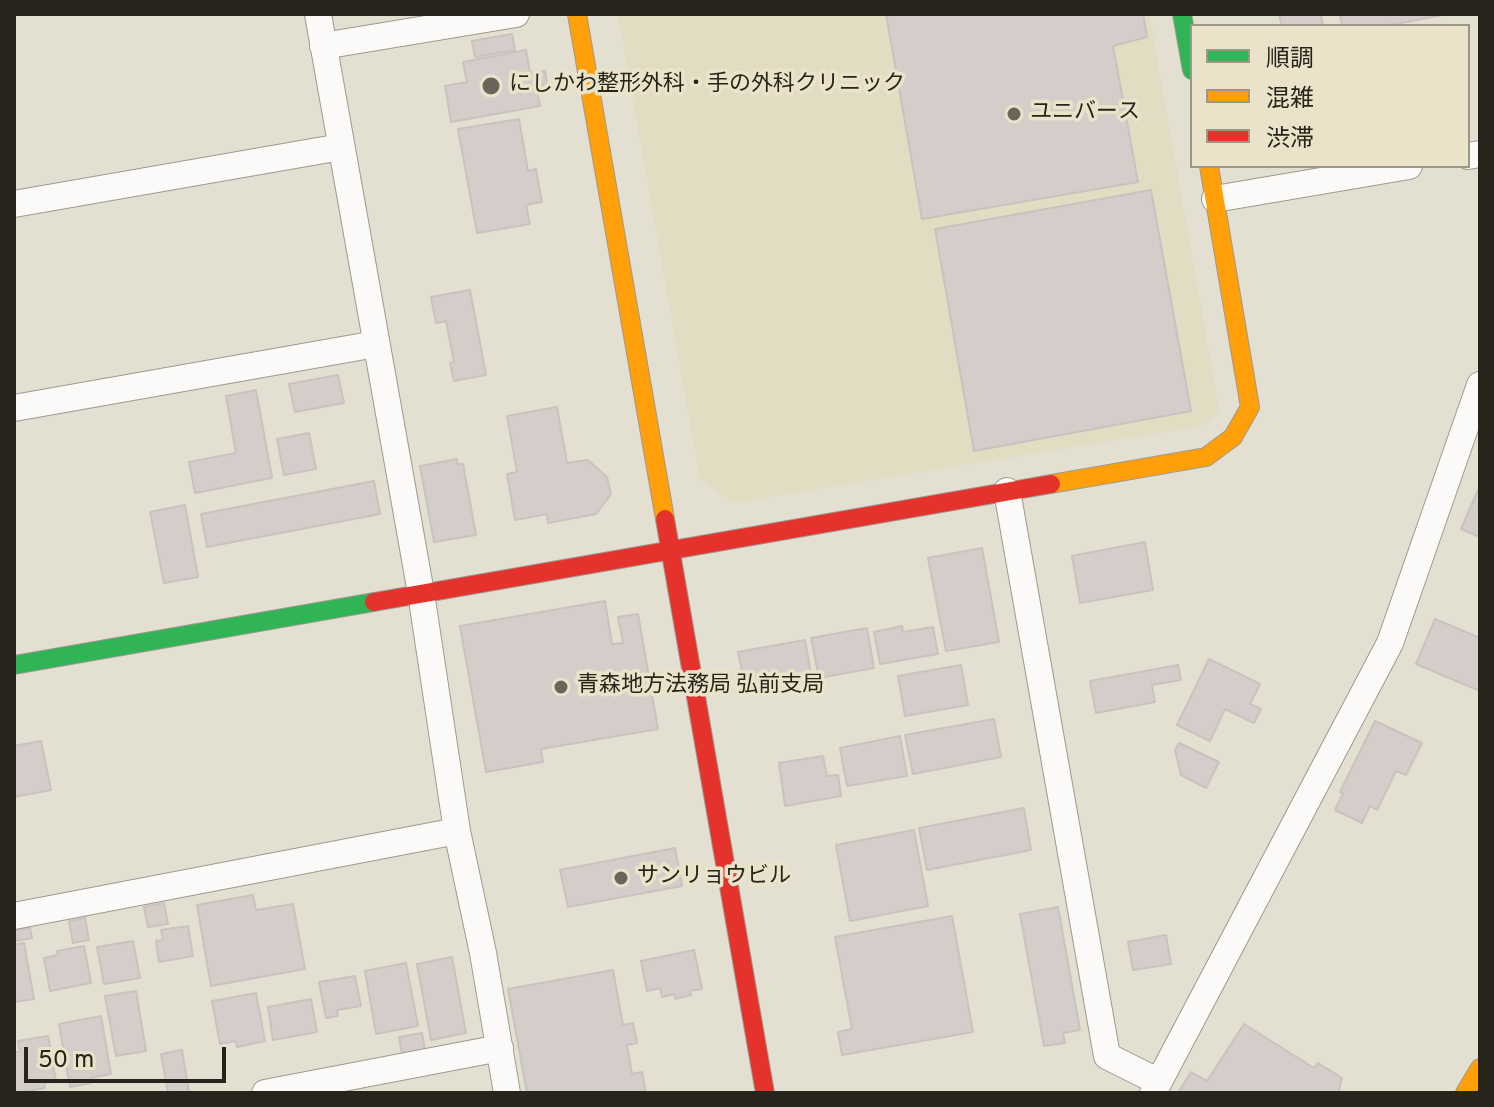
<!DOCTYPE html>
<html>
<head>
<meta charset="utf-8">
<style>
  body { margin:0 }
  #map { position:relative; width:1494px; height:1107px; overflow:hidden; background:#e3dfd1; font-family:Overpass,"Noto Sans JP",sans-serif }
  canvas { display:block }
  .frame { position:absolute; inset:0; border:16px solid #27241b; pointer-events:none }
  .legend { position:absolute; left:1190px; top:24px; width:280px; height:144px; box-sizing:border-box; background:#eae3ca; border:2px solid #9c9784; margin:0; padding:10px 14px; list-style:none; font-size:24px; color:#27241b }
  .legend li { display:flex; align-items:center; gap:16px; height:40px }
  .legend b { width:40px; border:2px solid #9c9784 }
  .scale { position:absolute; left:24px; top:1047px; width:202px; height:36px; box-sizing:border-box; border:4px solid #27241b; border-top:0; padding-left:10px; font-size:24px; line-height:28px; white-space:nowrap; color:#27241b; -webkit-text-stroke:6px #eae3ca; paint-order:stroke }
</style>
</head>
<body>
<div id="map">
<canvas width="1494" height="1107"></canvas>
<div class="frame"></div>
<ul class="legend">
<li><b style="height:10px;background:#30b455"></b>順調</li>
<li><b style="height:10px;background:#ff9f0a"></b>混雑</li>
<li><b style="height:10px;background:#e5322d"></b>渋滞</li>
</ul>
<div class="scale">50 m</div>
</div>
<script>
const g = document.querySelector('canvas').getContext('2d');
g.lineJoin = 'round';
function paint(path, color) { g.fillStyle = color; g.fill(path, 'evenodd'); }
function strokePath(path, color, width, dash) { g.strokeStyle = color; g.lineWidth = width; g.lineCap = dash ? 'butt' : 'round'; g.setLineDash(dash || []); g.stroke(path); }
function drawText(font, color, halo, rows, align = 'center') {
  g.font = font + ' Overpass,"Noto Sans JP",sans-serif'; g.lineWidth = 7; g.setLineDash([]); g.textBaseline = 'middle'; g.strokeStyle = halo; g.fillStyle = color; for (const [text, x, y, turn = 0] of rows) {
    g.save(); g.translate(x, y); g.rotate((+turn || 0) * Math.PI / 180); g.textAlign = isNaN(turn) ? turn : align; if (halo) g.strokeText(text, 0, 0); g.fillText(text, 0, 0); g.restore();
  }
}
paint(new Path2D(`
  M618,14H1149L1219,409L1210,421L1195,427L733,503L700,479Z`), '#e2dcc3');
const building = new Path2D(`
  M886,14H1143L1147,37L1113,46L1138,182L922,219Z
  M1279,14H1321L1323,26H1282Z
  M1340,14H1448L1386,26H1342Z
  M512,34L515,50L475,57L472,41Z
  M526,50L530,73L545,71L547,85L536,86L540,106L451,122L445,86L467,82L463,62Z
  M519,119L528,171L536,169L542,202L526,205L530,224L477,233L458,129Z
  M1151,190L1191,411L974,451L935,229Z
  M470,290L486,375L454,381L450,363L454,362L446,321L436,323L431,297Z
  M338,375L344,403L295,412L289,384Z
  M256,390L272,478L195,493L189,462L236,453L226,396Z
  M557,407L567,463L588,460L607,477L611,494L596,514L548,523L547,514L515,520L507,474L517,472L507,416Z
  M309,433L316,469L284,475L277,439Z
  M457,459V464H463L476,535L434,542L420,466Z
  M374,481L380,514L207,547L201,514Z
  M1478,490L1480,491V537L1461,529Z
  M185,505L198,577L164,583L150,512Z
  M1145,542L1153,590L1080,603L1072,556Z
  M982,548L999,642L946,651L928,558Z
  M605,601L612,644L623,643L618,617L638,614L658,729L541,749L543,762L486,772L460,626Z
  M1435,619L1480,638V691L1416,664Z
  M902,626L903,632L933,627L938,654L880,664L874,632Z
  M867,628L874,668L819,678L811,638Z
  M805,640L812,679L746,691L738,652Z
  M1209,659L1260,684L1250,704L1261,709L1254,723L1225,709L1210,741L1177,725Z
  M961,665L968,705L905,716L898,676Z
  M1178,665L1181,680L1152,685L1155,702L1096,713L1090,681Z
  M994,719L1001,757L913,774L905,735Z
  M1375,721L1422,743L1406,775L1396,771L1377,810L1370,806L1362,823L1335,810L1343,793L1340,792Z
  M900,736L907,776L847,786L840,748Z
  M41,741L51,790L14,797V746Z
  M1179,743L1219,762L1206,788L1181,775L1175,750Z
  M823,756L827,776L838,775L841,796L785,806L779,763Z
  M1024,808L1031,850L927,870L919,828Z
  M914,830L928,906L850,921L836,845Z
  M675,848L682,886L568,907L560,870Z
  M253,895L256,910L293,904L305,969L211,986L197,905Z
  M164,903L168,924L148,927L144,907Z
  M1058,907L1080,1030L1063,1033L1065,1043L1044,1046L1020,914Z
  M952,916L973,1032L842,1055L838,1032L852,1029L835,937Z
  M85,918L89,940L73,943L69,921Z
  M188,926L193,956L159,962L156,941L163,940L161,930Z
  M30,928L32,938L16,941L14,930Z
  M1166,935L1171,964L1133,970L1128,942Z
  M133,941L140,978L104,984L97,947Z
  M24,943L34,999L14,1002V945Z
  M84,946L91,983L50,991L44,958L58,955L57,951Z
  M694,950L702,989L690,991L691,995L675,999L674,994L662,997L660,988L647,991L641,961Z
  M452,957L466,1033L431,1040L417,964Z
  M406,963L418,1026L376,1034L365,971Z
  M613,970L623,1025L633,1023L637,1043L627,1045L632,1074L642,1072L646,1093H527L508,989Z
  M355,976L361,1006L337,1010L338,1016L326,1018L319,982Z
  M136,991L146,1051L116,1056L105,996Z
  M256,993L265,1041L237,1047L236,1041L220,1044L212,1001Z
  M311,999L317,1032L273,1040L268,1007Z
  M101,1016L111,1074L90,1078L91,1083L70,1087L59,1024Z
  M1244,1024L1314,1068L1318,1063L1342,1078L1338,1093H1178L1191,1072L1207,1081Z
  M422,1033L426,1056L403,1060L399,1037Z
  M48,1036L56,1081L44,1083L45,1088L14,1093V1053L20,1051L18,1041Z
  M182,1050L189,1092L168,1093L161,1054Z`);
paint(building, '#d5cdca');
strokePath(building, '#c9c2bf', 2);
const street = new Path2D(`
  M318,14L421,593L457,831L483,953L507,1093
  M323,46L516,14
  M1468,156L1480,154
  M1215,199L1409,166
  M14,204L341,147
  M14,408L376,344
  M1007,491L1107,1056L1159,1082
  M14,916L457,831
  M265,1093L500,1048
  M1153,1093L1390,643L1480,385`);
const fast = new Path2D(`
  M1182,14L1192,70
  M14,665L374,602`);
const slow = new Path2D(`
  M577,14L665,519
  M1051,484L1206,457L1233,437L1250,407L1209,166
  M1465,1093L1480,1068`);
const jam = new Path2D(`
  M665,519L765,1093
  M374,602L1051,484`);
strokePath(street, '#9d9a90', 28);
strokePath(fast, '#9d9a90', 20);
strokePath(slow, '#9d9a90', 20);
strokePath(jam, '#9d9a90', 20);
strokePath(street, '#fbfaf8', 26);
strokePath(fast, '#30b455', 18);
strokePath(slow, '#ff9f0a', 18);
strokePath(jam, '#e5322d', 18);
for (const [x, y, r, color] of [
  [491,86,10,"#69655b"],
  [1014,114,8,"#69655b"],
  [561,687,8,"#69655b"],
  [621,878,8,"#69655b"]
]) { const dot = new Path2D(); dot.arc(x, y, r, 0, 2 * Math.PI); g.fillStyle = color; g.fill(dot); strokePath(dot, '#eae3ca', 3); }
drawText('22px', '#27241b', '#eae3ca', [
  ["にしかわ整形外科・手の外科クリニック",509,86],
  ["ユニバース",1030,114],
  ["青森地方法務局 弘前支局",577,687],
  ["サンリョウビル",637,878]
], 'left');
</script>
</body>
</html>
